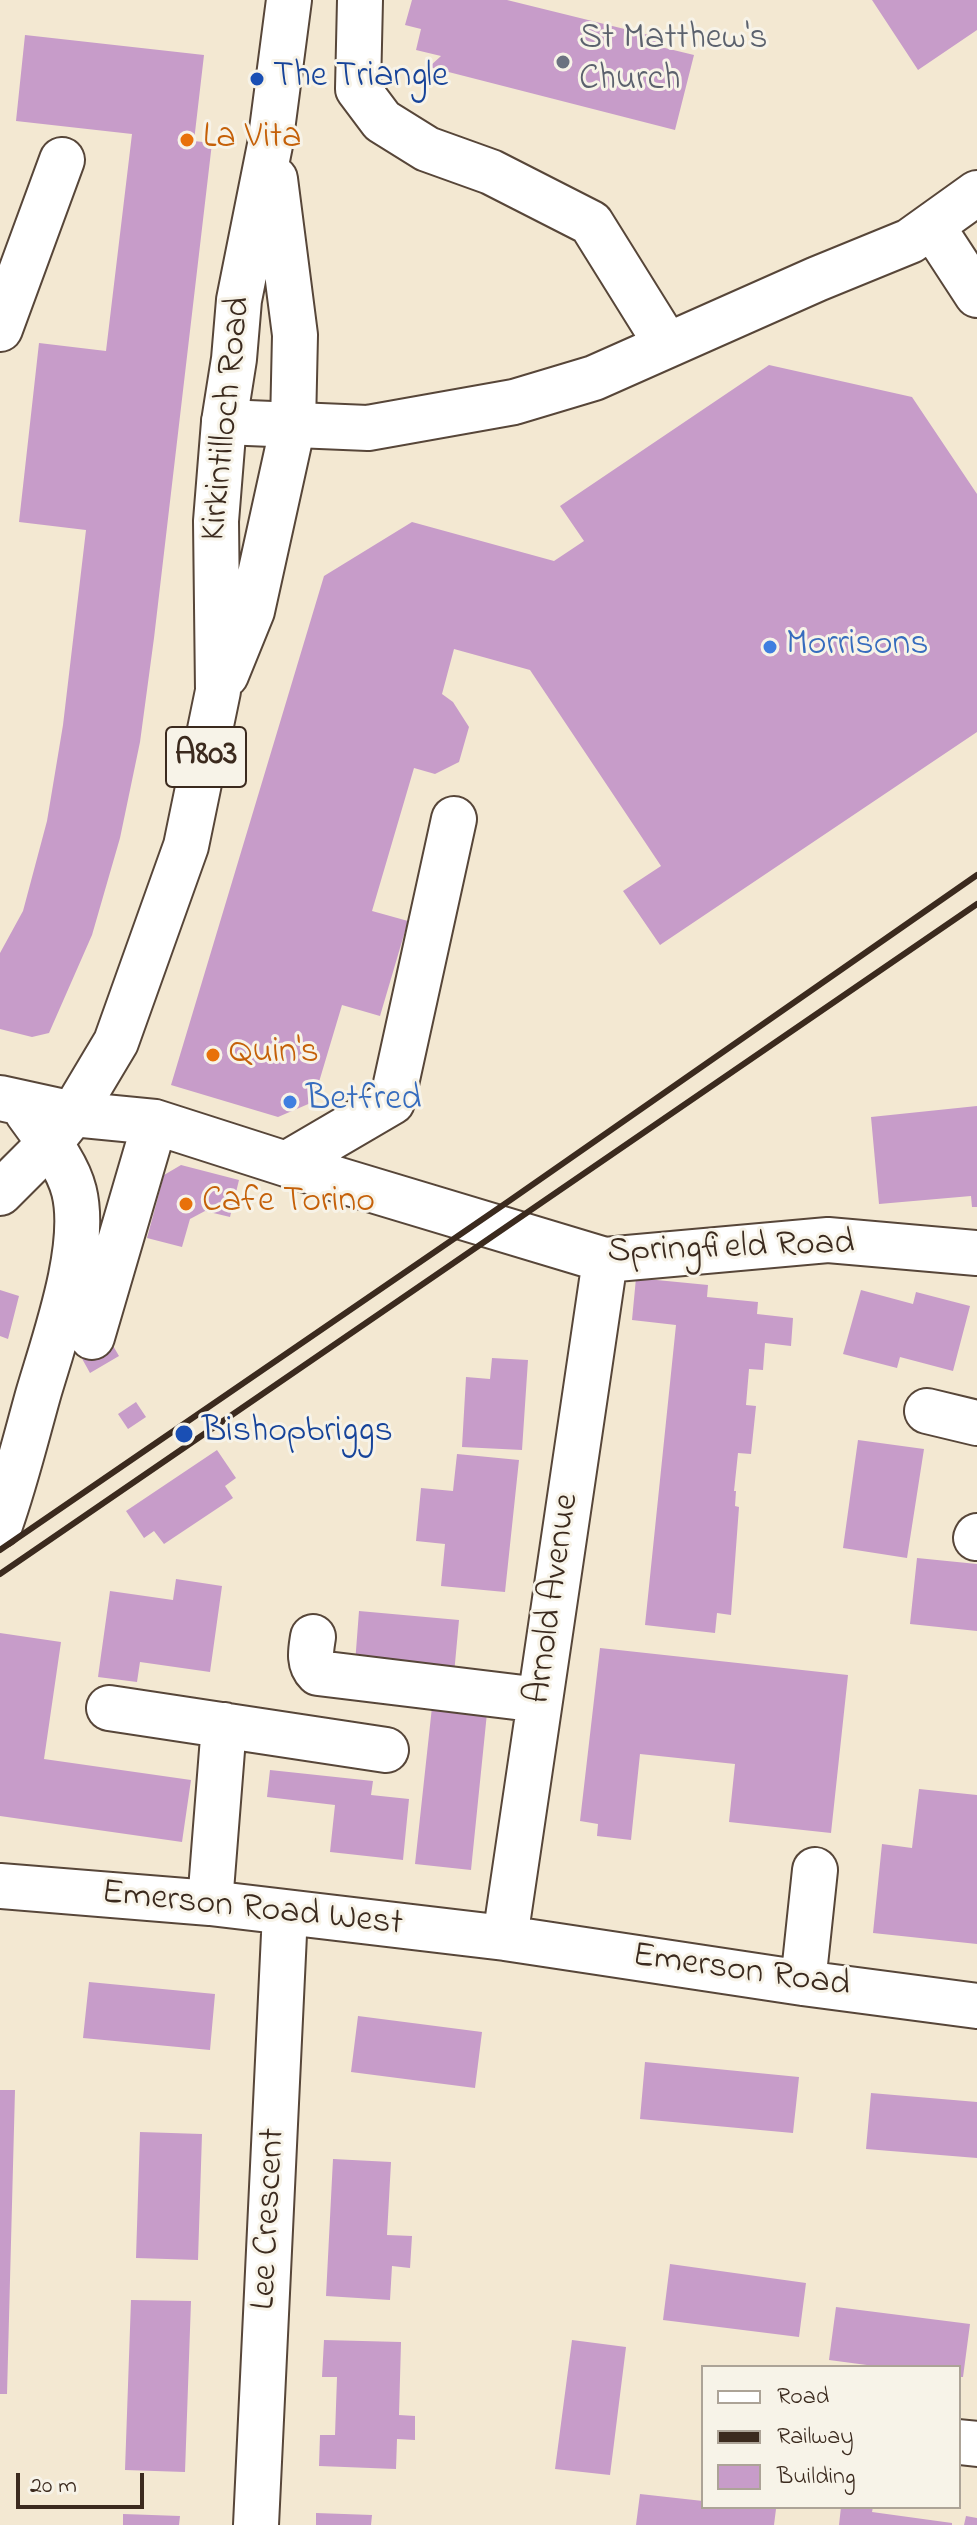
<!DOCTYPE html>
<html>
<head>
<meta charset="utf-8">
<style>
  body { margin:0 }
  #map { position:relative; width:977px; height:2525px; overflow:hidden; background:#f3e8d2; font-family:"Indie Flower",sans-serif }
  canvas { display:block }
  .legend { position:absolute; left:701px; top:2365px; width:260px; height:144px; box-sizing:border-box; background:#f7f3e8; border:2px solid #aca397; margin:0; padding:10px 14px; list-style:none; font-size:24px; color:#3b2a1e }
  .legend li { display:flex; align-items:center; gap:16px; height:40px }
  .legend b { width:40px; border:2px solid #aca397 }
  .scale { position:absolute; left:16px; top:2473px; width:128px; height:36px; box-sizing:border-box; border:4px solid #3b2a1e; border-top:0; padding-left:10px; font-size:24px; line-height:28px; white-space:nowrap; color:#3b2a1e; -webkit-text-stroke:6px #f7f3e8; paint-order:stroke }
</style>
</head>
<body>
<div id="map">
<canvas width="977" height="2525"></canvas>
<ul class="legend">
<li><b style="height:10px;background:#fff"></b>Road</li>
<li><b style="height:10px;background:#3b2a1e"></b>Railway</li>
<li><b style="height:22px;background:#c79cc9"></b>Building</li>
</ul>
<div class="scale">20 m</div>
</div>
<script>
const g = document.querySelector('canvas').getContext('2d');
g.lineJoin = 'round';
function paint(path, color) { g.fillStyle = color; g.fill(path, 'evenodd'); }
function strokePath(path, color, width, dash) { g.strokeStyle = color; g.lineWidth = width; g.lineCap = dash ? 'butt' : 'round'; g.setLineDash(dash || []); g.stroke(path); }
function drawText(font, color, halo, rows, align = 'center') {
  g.font = font + ' "Indie Flower",sans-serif'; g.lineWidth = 6; g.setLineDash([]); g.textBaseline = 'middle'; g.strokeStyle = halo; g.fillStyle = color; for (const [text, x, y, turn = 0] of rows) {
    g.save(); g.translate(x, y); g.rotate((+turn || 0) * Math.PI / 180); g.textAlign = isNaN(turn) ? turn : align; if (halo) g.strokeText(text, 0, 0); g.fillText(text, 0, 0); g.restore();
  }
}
paint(new Path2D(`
  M412,0H507L661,38V47L694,55L675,130L429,67L441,56L416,50L421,29L405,25Z
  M872,0H977V30L918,70Z
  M25,35L204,55L194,141L212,143L154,638L140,742L120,838L92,935L49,1033L32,1037L0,1029V953L23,911L47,821L63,725L86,530L19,522L39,343L106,351L132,134L16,121Z
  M769,365L912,397L977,494V732L660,945L623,891L661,866L530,670L454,649L442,694L453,702L469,727L459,762L435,774L414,768L372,911L408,921L380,1016L342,1005L313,1102L278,1117L171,1085L324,576L412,522L554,561L584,541L560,506Z
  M977,1106V1207H972L971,1196L879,1204L871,1117Z
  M181,1165L239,1180L230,1217L205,1211L190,1219L182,1247L147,1238L164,1175Z
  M636,1278L708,1285L707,1297L758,1302L757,1314L793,1318L791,1346L765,1343L763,1370L749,1369L746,1405L756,1406L751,1454L738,1453L734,1491H736L735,1506L739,1507L731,1615L717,1613L715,1633L645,1625L676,1325L632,1320Z
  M0,1290L19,1296L8,1339L0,1336Z
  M861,1290L913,1304L916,1292L970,1306L953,1371L900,1357L897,1368L843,1354Z
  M109,1339L119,1356L90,1373L80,1355Z
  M492,1358L528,1360L522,1450L462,1447L466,1377L490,1379Z
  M136,1402L146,1417L128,1429L118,1414Z
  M858,1440L924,1449L907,1558L843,1548Z
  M217,1450L236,1478L225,1486L233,1498L164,1544L154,1531L144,1538L126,1511Z
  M457,1454L519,1460L505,1592L441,1586L445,1544L416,1541L421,1488L453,1491Z
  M917,1558L977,1564V1631L910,1624Z
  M176,1579L222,1586L210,1672L140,1662L137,1682L98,1677L110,1591L173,1600Z
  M359,1611L459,1620L453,1685L354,1677Z
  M0,1633L61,1642L44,1759L191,1780L182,1842L0,1816Z
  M600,1648L848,1675L831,1833L729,1822L735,1764L640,1754L631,1840L597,1836L598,1824L580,1821Z
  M432,1707L487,1713L471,1870L415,1864Z
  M270,1770L373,1781L371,1795L409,1799L403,1860L330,1852L335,1805L267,1797Z
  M919,1789L977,1795V1944L873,1933L882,1844L912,1848Z
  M89,1982L215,1994L210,2050L83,2038Z
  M358,2016L482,2032L475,2088L351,2072Z
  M645,2062L799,2077L793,2133L640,2119Z
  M0,2090H15L7,2394H0Z
  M871,2093L977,2102V2158L866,2149Z
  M140,2132L202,2134L198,2260L136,2258Z
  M333,2159L391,2162L387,2235L412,2236L410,2268L392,2266L390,2300L326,2296Z
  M670,2264L806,2283L799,2337L663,2320Z
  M131,2300L191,2301L185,2472L125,2470Z
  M836,2307L970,2324L963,2377H959V2367H882L829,2360Z
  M324,2340L401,2342L399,2415L415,2416V2440L397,2439L396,2469L319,2466L320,2435H335L337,2377H322Z
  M572,2340L626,2347L610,2475L555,2469Z
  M640,2494L703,2501V2507L776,2509L774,2525H636Z
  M841,2507H873L872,2512L952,2523V2525H839Z
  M316,2513L372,2515L371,2525H316Z
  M123,2514L180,2516L179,2525H123Z
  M966,2516L977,2518V2525H964Z`), '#c79cc9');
const minor = new Path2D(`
  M360,0L358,89L382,121L427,149L491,172L591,223L667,345
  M932,226L977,295
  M0,329L62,160
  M224,422L368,428L514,402L594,378L817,279L910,241L977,193
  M0,1098L73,1114L155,1122L286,1164L605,1260L828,1240L977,1253
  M286,1164L392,1102L454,819
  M92,1337L155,1122
  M927,1411L977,1423
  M0,1525C15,1483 26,1438 38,1395C54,1340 88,1247 74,1191C67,1163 44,1136 27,1112
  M976,1538L977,1536
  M313,1637C311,1650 308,1663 318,1673L540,1700
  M109,1708L386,1750
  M0,1886L210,1903L505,1938L803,1983L977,2006
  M210,1903L224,1725
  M505,1938L605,1260
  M803,1983L815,1870
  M959,2442L977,2444
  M256,2525L285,1913`);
const major = new Path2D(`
  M226,675L252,611L293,425L295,335L275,179
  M0,1193L49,1144L73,1114L116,1042L186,846L218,691L216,521L224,422L234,359L239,300L270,145L289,0`);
strokePath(minor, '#574639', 48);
strokePath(major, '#574639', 48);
strokePath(minor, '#fff', 44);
strokePath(major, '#fff', 44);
strokePath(new Path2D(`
  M0,1550L509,1201L977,875
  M0,1574L977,904`), '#3b2a1e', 6);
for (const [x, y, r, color] of [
  [563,62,8,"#6b7280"],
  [257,79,8,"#1a4fb4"],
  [187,140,8,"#e8710a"],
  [770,647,8,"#3f7fe0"],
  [213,1055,8,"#e8710a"],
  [290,1102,8,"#3f7fe0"],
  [186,1204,8,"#e8710a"],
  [184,1434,10,"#1a4fb4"]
]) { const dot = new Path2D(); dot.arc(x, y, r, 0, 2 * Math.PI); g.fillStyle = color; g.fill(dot); strokePath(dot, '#f7f3e8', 3); }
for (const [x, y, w] of [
  [206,757,80]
]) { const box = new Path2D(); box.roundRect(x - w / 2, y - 30, w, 60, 6); g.fillStyle = '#f7f3e8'; g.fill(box); strokePath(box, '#3b2a1e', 2); }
drawText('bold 34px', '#3b2a1e', null, [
  ["A803",206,757]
]);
drawText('36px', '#5b616d', '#f7f3e8', [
  ["St Matthew's",579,41],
  ["Church",579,82]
], 'left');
drawText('36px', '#164399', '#f7f3e8', [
  ["The Triangle",273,79],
  ["Bishopbriggs",202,1434]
], 'left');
drawText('36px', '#c56008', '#f7f3e8', [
  ["La Vita",203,140],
  ["Quin's",229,1055],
  ["Cafe Torino",202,1204]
], 'left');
drawText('36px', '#3b2a1e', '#f7f3e8', [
  ["Kirkintilloch Road",229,419,-84],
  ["Springfield Road",731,1250,-2],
  ["Arnold Avenue",555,1599,-82],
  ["Emerson Road West",252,1911,6],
  ["Emerson Road",741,1973,8],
  ["Lee Crescent",271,2219,-87]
]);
drawText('36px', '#366cbe', '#f7f3e8', [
  ["Morrisons",786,647],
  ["Betfred",306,1102]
], 'left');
</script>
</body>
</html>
